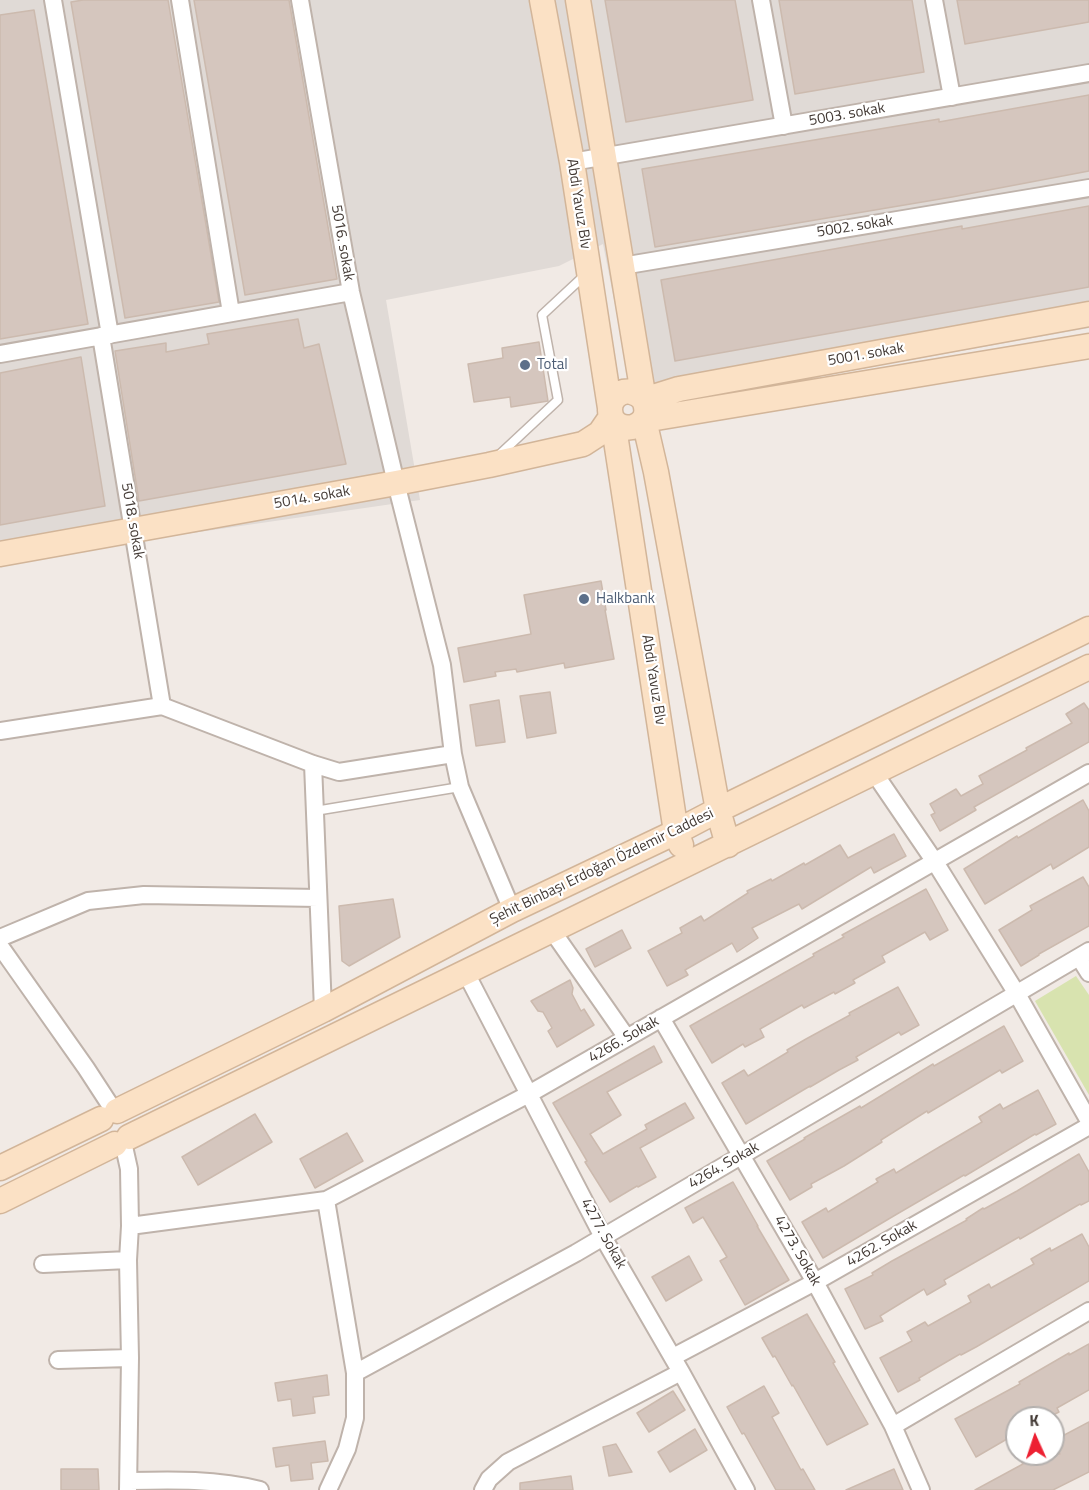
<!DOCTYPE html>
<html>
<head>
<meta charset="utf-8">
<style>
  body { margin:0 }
  #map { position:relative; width:1089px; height:1490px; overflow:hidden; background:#f1eae5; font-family:"Titillium Web",sans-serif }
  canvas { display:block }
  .north { position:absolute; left:1005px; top:1406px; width:60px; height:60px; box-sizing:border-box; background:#fff; border:2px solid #b4b0ae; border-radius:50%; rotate:357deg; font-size:16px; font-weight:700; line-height:24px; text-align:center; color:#433a35 }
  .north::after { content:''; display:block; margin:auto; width:21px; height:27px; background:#ed2032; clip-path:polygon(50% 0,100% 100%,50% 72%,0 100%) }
</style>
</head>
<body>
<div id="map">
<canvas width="1089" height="1490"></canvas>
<div class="north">K</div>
</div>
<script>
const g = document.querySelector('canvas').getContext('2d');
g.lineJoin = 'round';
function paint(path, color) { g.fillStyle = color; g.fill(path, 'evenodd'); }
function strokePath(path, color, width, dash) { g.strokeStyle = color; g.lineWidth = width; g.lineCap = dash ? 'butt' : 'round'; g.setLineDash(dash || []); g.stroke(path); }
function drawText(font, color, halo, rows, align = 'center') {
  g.font = font + ' "Titillium Web",sans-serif'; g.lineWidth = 4.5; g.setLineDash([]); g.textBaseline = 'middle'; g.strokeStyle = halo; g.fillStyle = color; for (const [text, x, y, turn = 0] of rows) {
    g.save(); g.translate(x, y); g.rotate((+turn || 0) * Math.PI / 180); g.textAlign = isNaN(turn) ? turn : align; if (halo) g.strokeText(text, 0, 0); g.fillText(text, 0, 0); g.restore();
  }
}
paint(new Path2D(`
  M0,0H1089V328L660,405L631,386L603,244L559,266L386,300L420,500L33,556L0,563Z`), '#e0dad6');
paint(new Path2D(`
  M1076,976L1089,995V1095L1035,1001Z`), '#d8e3af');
const building = new Path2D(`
  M83,0H168L219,302L125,318L71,2Z
  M194,0H289L337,279L245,295Z
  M605,0H735L753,100L626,122Z
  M779,0H912L924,72L795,94Z
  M957,0H1089V22L965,44Z
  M34,10L88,324L0,339V15Z
  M1089,95V171L952,197L655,247L642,169L939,119V122Z
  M1089,206V287L675,361L661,280L962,226V229Z
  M298,319L304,348L319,344L346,464L139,501L115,351L166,343V352L209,344L207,334Z
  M539,342L548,401L511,407L510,397L474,402L468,364L503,358L502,348Z
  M81,357L105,506L0,525V373Z
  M601,581L606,610H605L614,659L565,668L564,663L517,672L516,669L495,672L496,676L464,682L458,648L531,634L524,595Z
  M550,692L556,733L527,738L520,696Z
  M499,700L505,742L476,746L470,705Z
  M1084,703L1089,710V742L974,807L976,810L940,831L931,815L935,813L930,804L956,789L961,796L983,784L979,776L1027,750L1026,748L1072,723L1066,714Z
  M1083,800L1089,811V847L1053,869L1051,864L985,904L964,869L1017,836L1018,838Z
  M894,834L906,856L874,873L871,867L802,909L799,904L752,928L758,938L737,952L732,943L685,970L688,975L667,986L648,951L682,933L680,928L701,916L704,921L748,893L747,891L771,879L772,881L804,863L805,865L840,845L848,858Z
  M1083,877L1089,887V926L1039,954V955L1021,966L999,930L1032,910L1030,906Z
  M926,889L948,930L930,940L925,932L882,956L885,962L853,980L855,983L835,994L834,992L804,1008L802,1005L760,1029L764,1037L745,1047L743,1044L712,1063L690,1026L814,956L813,954L844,937L842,935Z
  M393,899L400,937L349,966L342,961L339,906Z
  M622,930L631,948L595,967L586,949Z
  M570,980L573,988L572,994L581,1011L584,1009L594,1025L557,1047L548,1031L552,1028L543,1012L538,1011L531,1001Z
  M898,987L919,1025L901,1035L899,1032L856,1057L858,1060L839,1070L810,1087V1086L746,1124L722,1083L744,1070L748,1076L788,1052L787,1050L806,1039L850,1015L849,1013Z
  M1004,1026L1023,1061L1002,1073L1000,1070L928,1113L927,1111L881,1140L882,1142L844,1166L811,1184L812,1187L790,1200L767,1161L805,1139L804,1138L860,1106L861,1108L933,1064L934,1066Z
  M654,1046L662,1062L607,1092L621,1115L590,1134L603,1154L647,1129L645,1125L685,1103L694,1118L640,1148L656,1177L638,1187L637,1186L610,1202L585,1162L587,1161L553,1103Z
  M1038,1090L1056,1124L1036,1135L1035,1134L965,1176L964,1175L897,1214L823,1258L802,1222L826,1208L828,1212L878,1182L876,1179L894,1169L896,1173L941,1146L982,1122L979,1117L1000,1104L1003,1109Z
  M255,1114L272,1142L198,1185L182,1157Z
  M347,1133L363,1161L315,1188L300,1159Z
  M1079,1154L1089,1172V1201L1081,1205L1080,1204L1020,1239L1019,1237L944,1280L946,1284L927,1295L924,1289L880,1316L883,1321L865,1329L845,1289L873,1275L872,1273L892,1261L967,1220L966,1219L983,1208L984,1209L1017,1191Z
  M733,1182L758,1226H757L789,1280L745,1305L720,1261L727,1257L703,1217L693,1223L685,1208Z
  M1082,1234L1089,1247V1281L976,1347L961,1355L960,1354L919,1378L920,1380L898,1392L880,1358L912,1341L907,1332L925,1322L928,1326L971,1302L968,1296L989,1284L991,1288L1034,1264L1031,1259L1050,1248L1051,1251Z
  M689,1256L702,1280L666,1301L652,1277Z
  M807,1314L835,1362L833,1363L868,1424L827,1445L793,1385L792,1386L775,1356L773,1357L762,1338Z
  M1089,1344V1390L1057,1408L1059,1412L1047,1418H1017V1438L1009,1442L1007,1439L976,1457L955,1419L1020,1384L1019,1382L1069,1353V1355Z
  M327,1375L329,1395L313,1397L315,1413L293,1416L291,1399L278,1401L275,1383Z
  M764,1386L779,1413L772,1417L801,1470L803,1469L815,1490H776L744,1433L742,1434L727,1407Z
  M673,1391L685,1410L649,1432L637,1413Z
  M1089,1422V1472L1053,1490H975L1023,1464L1017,1454H1060L1053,1441Z
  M695,1429L707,1450L670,1472L658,1452Z
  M325,1441L328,1461L311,1463L313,1479L291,1481L289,1465L276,1467L273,1448Z
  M616,1444L632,1472L609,1476L603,1447Z
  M61,1469H98L99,1490H61Z
  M894,1469L903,1490H846Z
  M571,1476L573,1490H520V1483Z`);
paint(building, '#d5c6be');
strokePath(building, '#ccbaae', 1.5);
const lane = new Path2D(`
  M498,456L558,400L542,315L585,275
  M315,811L460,787`);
const street = new Path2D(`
  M53,0L110,335
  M180,0L231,313
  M300,0L351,292L396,483L442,665L453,754L460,787L512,910
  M761,0L784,126
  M934,0L952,97
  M572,162L1089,73
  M622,266L1089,188
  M101,336L162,706
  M0,354L351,292
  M0,731L162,706L313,764L339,772L453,754
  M313,764L323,1010
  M875,774L935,862L1017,994L1089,1121
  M553,932L627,1038
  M0,938L88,901L144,895L318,898
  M0,946L86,1068L114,1111
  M1079,957L1089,973
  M467,975L603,1237L681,1372L746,1490
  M661,1018L815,1282L893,1426L921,1490
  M123,1142L129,1169L130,1226L128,1260L130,1358L128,1490
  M326,1200L355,1373V1418L347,1449L328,1490
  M130,1226L326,1200L529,1094L1089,773
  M43,1264L128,1260
  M673,1357L815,1282L1089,1126
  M58,1360L130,1358
  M355,1373L576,1253L1089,951
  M893,1426L1089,1311
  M129,1481C173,1480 217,1479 260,1490
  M483,1490L489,1479L508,1462L681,1372`);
const secondary = new Path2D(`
  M542,0L572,162L610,408
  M578,0L644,400C657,431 611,438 610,410C610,405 611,401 615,397C624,388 637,391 644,400
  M644,400L679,389L1089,314
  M613,421L676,832L681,845
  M0,554L396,483L489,465L583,444L600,433L611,417
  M728,845L718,810L656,472L644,420L1089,346
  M117,1111L323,1010L512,910L676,832L718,810L1089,629
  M129,1137C450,983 770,826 1089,667
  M0,1168L101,1119
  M0,1201L115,1144`);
strokePath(lane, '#bfb3ab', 11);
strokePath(street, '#bfb3ab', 20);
strokePath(secondary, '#d2b599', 27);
strokePath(lane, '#fff', 8);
strokePath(street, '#fff', 16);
strokePath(secondary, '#fbe1c5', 24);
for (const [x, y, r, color] of [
  [525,365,6,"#5c6f8a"],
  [584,599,6,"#5c6f8a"]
]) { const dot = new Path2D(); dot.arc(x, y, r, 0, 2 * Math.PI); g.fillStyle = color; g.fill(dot); strokePath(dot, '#fff', 2); }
drawText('15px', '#433a35', '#fff', [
  ["5003. sokak",847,115,-10],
  ["Abdi Yavuz Blv",578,204,81],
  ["5002. sokak",855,227,-9],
  ["5016. sokak",342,243,80],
  ["5001. sokak",866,355,-10],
  ["5014. sokak",312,498,-10],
  ["5018. sokak",132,521,80],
  ["Abdi Yavuz Blv",653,680,81],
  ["Şehit Binbaşı Erdoğan Özdemir Caddesi",602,867,-26],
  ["4266. Sokak",624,1040,-30],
  ["4264. Sokak",724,1166,-30],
  ["4277. Sokak",603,1234,61],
  ["4262. Sokak",882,1244,-30],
  ["4273. Sokak",797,1251,60]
]);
drawText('15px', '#4e5e75', '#fff', [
  ["Total",537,365],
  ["Halkbank",596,599]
], 'left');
</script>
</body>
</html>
